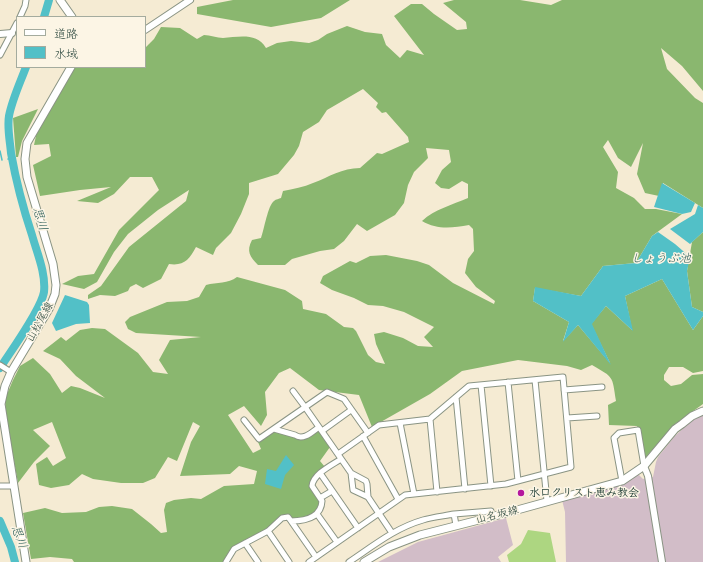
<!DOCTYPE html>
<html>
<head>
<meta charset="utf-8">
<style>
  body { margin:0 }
  #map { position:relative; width:703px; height:562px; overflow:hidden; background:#f5ebd3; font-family:"Comic Neue","Klee One",sans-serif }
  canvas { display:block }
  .legend { position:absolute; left:16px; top:16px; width:130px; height:52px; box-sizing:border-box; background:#fcf5e5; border:1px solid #a4ab9e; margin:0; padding:5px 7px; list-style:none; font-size:12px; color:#1f3d34 }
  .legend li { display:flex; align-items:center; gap:8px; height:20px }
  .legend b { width:20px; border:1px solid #a4ab9e }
</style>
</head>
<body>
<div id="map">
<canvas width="703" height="562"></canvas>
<ul class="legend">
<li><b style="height:5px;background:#fff"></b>道路</li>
<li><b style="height:11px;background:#52c0c7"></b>水域</li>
</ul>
</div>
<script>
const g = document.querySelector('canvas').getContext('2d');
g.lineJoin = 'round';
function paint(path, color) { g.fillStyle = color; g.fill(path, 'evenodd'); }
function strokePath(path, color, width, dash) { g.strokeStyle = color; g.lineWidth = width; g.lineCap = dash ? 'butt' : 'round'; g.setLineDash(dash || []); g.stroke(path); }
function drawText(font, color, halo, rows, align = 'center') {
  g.font = font + ' "Comic Neue","Klee One",sans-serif'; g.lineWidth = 3; g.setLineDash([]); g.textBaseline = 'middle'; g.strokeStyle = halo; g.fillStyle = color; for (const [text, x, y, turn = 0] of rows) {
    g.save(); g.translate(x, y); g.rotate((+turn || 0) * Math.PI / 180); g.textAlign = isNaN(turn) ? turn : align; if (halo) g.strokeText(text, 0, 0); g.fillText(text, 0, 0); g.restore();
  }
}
paint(new Path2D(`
  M703,415V562H566L565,512L562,500L638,474L643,479L653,477L656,462L658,457L675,436L691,421Z
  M506,518L513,545L498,557L501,562H378L418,542Z`), '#d2bdc8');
paint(new Path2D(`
  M528,530L550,533L556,562H509L507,555L521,544Z`), '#add681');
paint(new Path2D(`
  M233,0H350L321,18L271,27L197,14V7Z
  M454,0H520L551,5L562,0H703V91L682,66L661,48L667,69L695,98L703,103V208L663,183L659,196L645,193L637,174L643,143L631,167L618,158L608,140L603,147L618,172L616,188L634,198L645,209H656L682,214L652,236L636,263L603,266L581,296L535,288L533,301L569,322L563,341L578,325L610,363L591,324L606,306L632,330L625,296L662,279L693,330L703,316V371L693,373L683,367H669L664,375V380L671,386L681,384L692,375L703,374V404L675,424L645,458L637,426L609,425L608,405L616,401C612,375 614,378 592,365L581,370L567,366L518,360L462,371L430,394L372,427L359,395L319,390L290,368L279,373L265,392L267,415L261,426L244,406L228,415L253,453L261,449L258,442L273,432L277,431L301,439L316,431L319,430L330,447L320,461L325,467L310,483L320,504C314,517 301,524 288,516L268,529L233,548L224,562H74L72,559L50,557L31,559L23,513L45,508L62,513L86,512L99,507L112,506L132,509L151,524L161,533L167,532L164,510L166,503L174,500L191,498L201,499L224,486L254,484L257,471L239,466L230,474L180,476L191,442L200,426L193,422L177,461L168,457L155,478L143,483H121L93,479L82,474L69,485L51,488L39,485L36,464L47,457L53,466L66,458L52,422L33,430L50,446L34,462L18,483L6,417L5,399L13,380L20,366L33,358L50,374L62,393L71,386L80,388L105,398L76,376L60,359L43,351L61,337L66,341L80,330L92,328L105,329L138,353L153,372L168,374L159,360L170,340L201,337L136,333L128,329L125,322L130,317L167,302L187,301L199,297L206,285C217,282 228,284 237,277L285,290L302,301L303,309L326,314L344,327L353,328L356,331L368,355L376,362L385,364L376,344L374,334L384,332L403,338L418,346L433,347L424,337L434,327L404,312L383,306L368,305L354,298L332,290L320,283L323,276L350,261L356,263L370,256L386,255L417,261L429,265L453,283L494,304L495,301L476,287L465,273L468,259L474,251L473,229L469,225C452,228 437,230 422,221C435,209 452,205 468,198V184L462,181L449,189L441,188L435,183L442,170L451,162L449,150L426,148L428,158L414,172L408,185L404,203L395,215L367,231L357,224L344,241L334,249L320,251L292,259L285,265H258C250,257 246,251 252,240L261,238C264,230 268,205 274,201C276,199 279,199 281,198L283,191C293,189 304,187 313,183C329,177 342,168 360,168L377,153L382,154L409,142L408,137L386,112L382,113L376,107L378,103L363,89L327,110L319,122L303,132L299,146L294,155L278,174L249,183V194L241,214L231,233L216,248L213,255L196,247C189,260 184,266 169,264L161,279L143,288L136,284L130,287L128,291L115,296L100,295L88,299V295L101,286L129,247L186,201L189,190L158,210L128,234L114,252L97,282L84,289L62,284L78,276L94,274L119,230L159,190L152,177H130L114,194L98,203L77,201L111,187L80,190L40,196L33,165L51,156L49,144L34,145L37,131L75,67H145V48L154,39L161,27L180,28L197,39L204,35C210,35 217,38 223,38C238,37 257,32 266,48L277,43L291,41L309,43L318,40L327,34L347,26L365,32L382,34L386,45L400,58L407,50L424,55L394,16L411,4H422L434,14L457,30L467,29L466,22L443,3Z
  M38,109L22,141L18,157H16L13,118Z
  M703,232V312L692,307L687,271L692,242Z`), '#8ab76f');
paint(new Path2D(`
  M662,183L695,203L691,212L682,214L654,207Z
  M698,205L703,208V232L690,244L670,229L695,214Z
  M658,232L675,244L690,257L687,271L692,307L703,312V316L693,330L662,279L625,296L633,331L606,306L592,324L611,365L578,325L563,342L569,322L533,301L535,287L581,296L603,266L636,263L652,236Z
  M65,295L87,302L89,305L90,323L76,324L56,331L52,323Z
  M286,455L294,465L285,475L281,489L265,484L267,469L276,471Z`), '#52c0c7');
strokePath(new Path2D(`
  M0,151L2,160
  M8,159L12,158`), '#52c0c7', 1.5);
strokePath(new Path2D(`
  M44,17L49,0
  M0,368C11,351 41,310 44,292C46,273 37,253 32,235C23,208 16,181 11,153C10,141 7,128 9,116C12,100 20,83 26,67
  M0,521L11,547L15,562`), '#52c0c7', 8);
const minor = new Path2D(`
  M20,17L25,6L26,0
  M0,55L17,23
  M0,365L11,372
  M535,380L547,501
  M508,382L518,481
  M481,385L491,486
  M564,390L602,387
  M293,391L305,407
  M456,397L465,489
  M305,407L351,473L366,481L367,484L368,497L392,533
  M567,418L597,416
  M430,419L437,492
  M244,420L259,439L327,392L344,399L368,433
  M400,423L414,494
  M274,429L295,435C303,441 312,432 319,427
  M322,431L351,410
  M363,436L398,499
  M320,473L358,528
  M351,473L353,490L368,497
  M622,481L614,438L619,433L638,430L644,466
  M0,486H13
  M320,498L332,491
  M317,514L337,542
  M454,514L491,511L492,516
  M291,521L316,557
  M268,531L289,562
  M245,543L258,562
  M226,562L234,549L268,531L282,518L288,517L291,521C305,521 321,518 322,501L312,486C313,474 332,465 341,459
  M309,562L405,495L506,484L571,467L563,377L469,386L430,419L379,425L338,454
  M349,562C373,546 395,528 423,520C433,517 444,516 454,514L456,525`);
const tertiary = new Path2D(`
  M145,30L190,0
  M0,34L12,33
  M644,466L648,476L662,562`);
const secondary = new Path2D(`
  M60,0L72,17
  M26,562L1,404L5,386L11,372L49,309L55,294L56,285L53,264L27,177L25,159L27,143L71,67
  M364,562L389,547L420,535L510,512L622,481L644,466L675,429L682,424L692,416L703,411`);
strokePath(minor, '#8a9484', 7);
strokePath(tertiary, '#8a9484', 8);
strokePath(secondary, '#8a9484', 9);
strokePath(minor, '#fff', 5);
strokePath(tertiary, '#fff', 6);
strokePath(secondary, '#fff', 7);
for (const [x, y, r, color] of [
  [521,493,4,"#b5179e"]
]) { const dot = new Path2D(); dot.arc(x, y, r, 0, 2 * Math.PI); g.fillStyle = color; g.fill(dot); strokePath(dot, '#fcf5e5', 1.5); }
drawText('11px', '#1f3d34', '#fcf5e5', [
  ["山松尾線",40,322,-61],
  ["山名坂線",497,515,-14]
]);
drawText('bold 11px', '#1f3d34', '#fcf5e5', [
  ["水口クリスト恵み教会",529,493]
], 'left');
drawText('italic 12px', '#2c5e59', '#fcf5e5', [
  ["思川",40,219,73],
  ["しょうぶ池",661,259],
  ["思川",19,537,69]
]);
</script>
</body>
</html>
